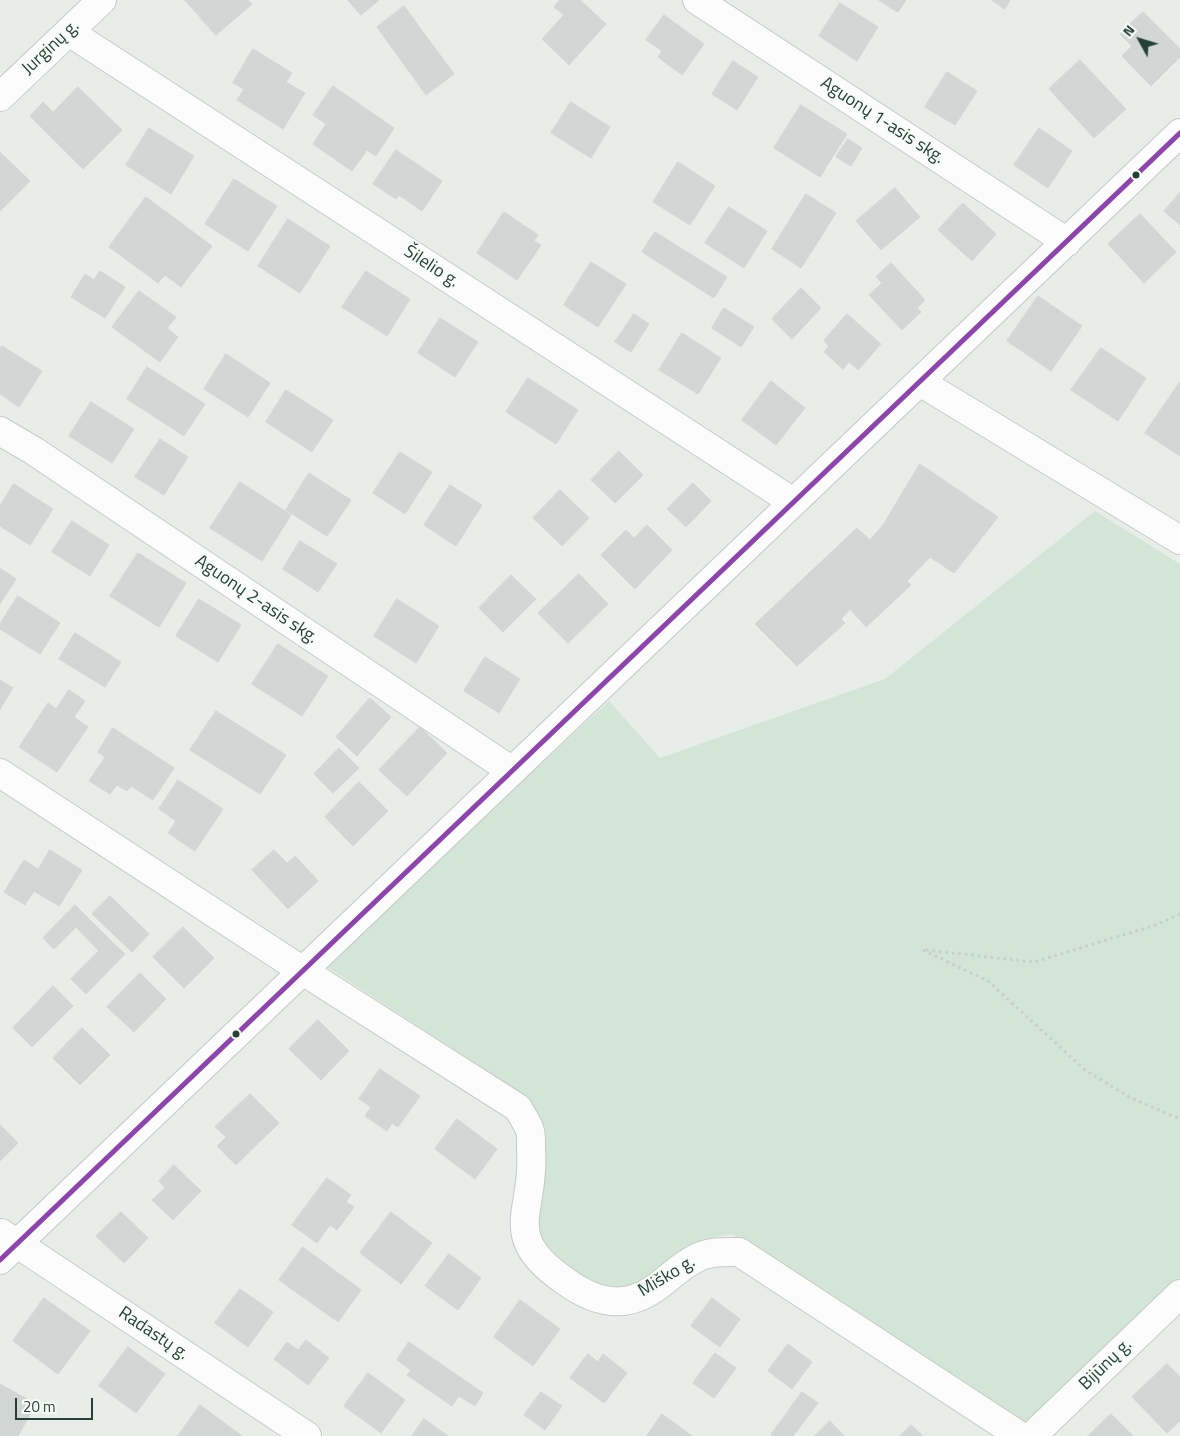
<!DOCTYPE html>
<html>
<head>
<meta charset="utf-8">
<style>
  body { margin:0 }
  #map { position:relative; width:1180px; height:1436px; overflow:hidden; background:#e8edea; font-family:"Titillium Web",sans-serif }
  canvas { display:block }
  .north { position:absolute; left:1115px; top:15px; width:50px; height:50px; -webkit-text-stroke:4px #f7fbf8; paint-order:stroke; rotate:309deg; font-size:14px; font-weight:700; line-height:20px; text-align:center; color:#254137 }
  .north::after { content:''; display:block; margin:auto; width:18px; height:22px; background:#254137; clip-path:polygon(50% 0,100% 100%,50% 72%,0 100%) }
  .scale { position:absolute; left:15px; top:1398px; width:78px; height:22px; box-sizing:border-box; border:2px solid #254137; border-top:0; padding-left:6px; font-size:15px; line-height:18px; white-space:nowrap; color:#254137; -webkit-text-stroke:4px #f7fbf8; paint-order:stroke }
</style>
</head>
<body>
<div id="map">
<canvas width="1180" height="1436"></canvas>
<div class="north">N</div>
<div class="scale">20 m</div>
</div>
<script>
const g = document.querySelector('canvas').getContext('2d');
g.lineJoin = 'round';
function paint(path, color) { g.fillStyle = color; g.fill(path, 'evenodd'); }
function strokePath(path, color, width, dash) { g.strokeStyle = color; g.lineWidth = width; g.lineCap = dash ? 'butt' : 'round'; g.setLineDash(dash || []); g.stroke(path); }
function drawText(font, color, halo, rows, align = 'center') {
  g.font = font + ' "Titillium Web",sans-serif'; g.lineWidth = 4; g.setLineDash([]); g.textBaseline = 'middle'; g.strokeStyle = halo; g.fillStyle = color; for (const [text, x, y, turn = 0] of rows) {
    g.save(); g.translate(x, y); g.rotate((+turn || 0) * Math.PI / 180); g.textAlign = isNaN(turn) ? turn : align; if (halo) g.strokeText(text, 0, 0); g.fillText(text, 0, 0); g.restore();
  }
}
paint(new Path2D(`
  M1095,511L1180,564V1277L1026,1425L732,1234L704,1239L636,1287L612,1289L591,1283L574,1272L548,1250L536,1233L539,1128L529,1098L324,965L609,701L660,758L885,679Z`), '#d2e5d6');
const building = new Path2D(`
  M185,0H248L252,4L216,35Z
  M348,0H379L361,15Z
  M560,0H580L606,24L569,65L542,39L564,15L554,7Z
  M879,0H906L898,12Z
  M992,0H1010L1005,9Z
  M840,3L878,27L857,61L819,36Z
  M404,6L454,74L426,95L377,27Z
  M1143,12L1180,49V57L1151,86L1122,56L1132,46L1120,34Z
  M664,15L704,44L682,75L658,57L662,51L646,40Z
  M253,49L292,73L286,82L305,93L283,129L237,100L244,89L233,83Z
  M1080,60L1126,109L1094,138L1049,89Z
  M733,61L758,77L737,110L712,94Z
  M947,72L977,91L955,125L925,107Z
  M333,86L394,128L376,156L367,150L352,171L313,144L326,124L313,115Z
  M78,87L122,130L83,169L30,116L43,102L53,112Z
  M571,102L610,127L591,158L551,133Z
  M801,105L847,134L820,177L774,148Z
  M149,128L194,156L171,194L126,165Z
  M1039,128L1072,151L1048,188L1014,165Z
  M848,139L862,148L851,166L836,157Z
  M396,150L442,181L422,211L399,195L396,199L373,184Z
  M0,152L30,181L0,211Z
  M678,162L715,186L690,225L653,202Z
  M234,179L277,206L248,251L205,224Z
  M895,188L920,217L881,250L856,221Z
  M1180,193V225L1164,211Z
  M806,194L836,213L801,268L772,249Z
  M146,197L212,246L181,287L165,275L158,283L109,247Z
  M963,203L996,234L972,261L938,230Z
  M729,207L767,231L744,268L705,243Z
  M504,212L538,235L534,241L541,245L517,280L477,253Z
  M1140,214L1176,252L1144,283L1108,244Z
  M288,219L330,246L300,293L258,266Z
  M655,232L727,277L714,298L642,252Z
  M591,262L626,284L598,327L564,305Z
  M891,263L925,300L917,308L921,312L902,330L869,295L882,283L876,277Z
  M100,271L125,287L105,318L71,297L85,274L94,280Z
  M366,271L410,299L387,336L342,307Z
  M801,288L821,308L792,339L772,319Z
  M139,291L176,317L167,328L178,337L160,362L112,327Z
  M1038,296L1082,326L1051,371L1007,341Z
  M724,308L754,327L741,347L712,328Z
  M634,314L649,324L631,352L615,342Z
  M847,314L881,344L858,370L849,362L843,369L824,352L829,346L824,341Z
  M440,318L478,342L455,377L418,353Z
  M682,333L721,358L698,394L659,370Z
  M2,346L42,371L19,407L0,394V350Z
  M1101,348L1146,378L1118,421L1071,390Z
  M226,354L270,383L248,417L204,389Z
  M147,367L205,404L184,436L127,399Z
  M528,378L578,410L556,444L506,412Z
  M771,381L805,408L776,445L742,420Z
  M1180,382V456L1145,433Z
  M286,390L333,420L312,452L266,422Z
  M91,402L134,429L112,463L69,436Z
  M160,439L188,457L164,495L135,477Z
  M619,451L643,475L615,503L591,480Z
  M400,452L432,472L405,514L373,493Z
  M920,464L998,517L954,573L930,557L907,581L911,585L866,627L850,609L841,619L845,623L797,666L755,624L857,528L870,540L883,525Z
  M309,473L351,500L327,536L286,510Z
  M240,482L291,515L262,561L210,528Z
  M693,483L711,501L686,527L667,509Z
  M14,484L53,509L30,545L0,526V506Z
  M450,485L482,505L456,546L424,525Z
  M560,490L589,518L562,546L533,518Z
  M72,521L109,545L90,576L52,552Z
  M647,525L672,550L635,589L601,555L626,530L634,538Z
  M300,541L337,564L318,592L283,569Z
  M138,553L186,583L159,627L110,596Z
  M0,568L16,579L0,604Z
  M579,574L608,604L568,643L538,613Z
  M511,575L536,599L503,632L479,608Z
  M18,596L60,623L40,654L0,629V624Z
  M199,599L241,625L218,662L176,636Z
  M397,599L439,626L416,663L374,636Z
  M75,633L121,662L105,687L59,659Z
  M278,644L328,676L302,716L252,684Z
  M485,657L520,679L499,713L464,691Z
  M0,680L13,688L0,709Z
  M69,690L85,701L74,717L88,727L57,772L19,747L48,703L56,709Z
  M370,698L391,717L357,756L336,737Z
  M216,711L286,755L260,794L190,750Z
  M420,727L447,753L407,796L379,770Z
  M113,728L174,768L153,800L131,786L127,791L117,785L110,794L89,781L105,757L98,752Z
  M339,748L359,768L333,793L314,774Z
  M178,780L223,809L195,851L168,833L176,821L159,809Z
  M359,782L388,811L353,846L325,817Z
  M50,850L82,870L59,906L34,891L25,905L4,892L24,860L38,869Z
  M274,850L287,863L295,856L318,881L288,909L252,870Z
  M110,896L149,934L132,952L92,914Z
  M75,905L110,940L99,951L76,927L54,949L43,938Z
  M183,927L214,958L184,988L153,957Z
  M110,940L125,954L86,994L71,979Z
  M140,973L166,999L134,1032L107,1007Z
  M53,986L73,1006L32,1047L13,1028Z
  M318,1020L349,1051L321,1080L289,1049Z
  M82,1028L110,1055L80,1085L53,1058Z
  M380,1069L420,1096L398,1127L392,1123L387,1131L365,1116L371,1107L359,1099Z
  M250,1094L279,1123L236,1165L217,1146L226,1137L215,1127Z
  M457,1119L497,1149L475,1179L435,1149Z
  M0,1125L18,1143L0,1161Z
  M174,1165L201,1191L173,1220L152,1200L165,1188L159,1181Z
  M327,1178L351,1195L346,1202L354,1207L337,1230L330,1225L317,1243L292,1225Z
  M121,1212L148,1238L124,1263L96,1236Z
  M391,1212L432,1243L401,1284L360,1253Z
  M303,1247L361,1290L338,1322L279,1280Z
  M449,1254L481,1278L458,1310L425,1286Z
  M240,1289L273,1312L248,1347L215,1323Z
  M44,1298L90,1331L58,1374L13,1341Z
  M712,1298L740,1319L720,1347L691,1326Z
  M520,1300L560,1329L533,1366L494,1337Z
  M306,1340L329,1358L308,1385L274,1359L287,1342L298,1350Z
  M409,1342L483,1393L475,1406L459,1396L452,1406L407,1375L411,1370L397,1360Z
  M788,1344L812,1362L792,1389L768,1371Z
  M128,1347L165,1374L136,1413L99,1386Z
  M715,1353L736,1368L714,1398L693,1383Z
  M588,1354L598,1362L603,1354L627,1373L604,1403L570,1378Z
  M1167,1364L1180,1377V1421L1167,1433L1132,1397Z
  M368,1373L405,1400L381,1433L344,1406Z
  M0,1384L36,1404L18,1436H0Z
  M541,1392L562,1406L545,1430L524,1415Z
  M802,1392L818,1403L793,1436H773L771,1435Z
  M200,1405L242,1436H178Z
  M662,1414L692,1436H647Z
  M1111,1414L1133,1436H1088Z
  M424,1419L448,1436H412Z
  M830,1421L844,1436H815Z
  M911,1425L923,1436H900Z`);
paint(building, '#d2d6d4');
strokePath(building, '#d0d6d3', 1);
const minor = new Path2D(`
  M697,0L1067,242
  M69,32L793,502
  M0,97L102,0
  M920,382L1180,540
  M0,431L34,451L512,771
  M0,773L303,971L518,1108C521,1114 526,1121 529,1128C532,1134 531,1143 531,1150C536,1212 498,1235 565,1281C591,1300 619,1310 649,1292C665,1283 678,1267 695,1259C708,1251 725,1252 739,1252L1020,1436
  M1,1233L307,1436
  M0,1260L1180,133
  M1032,1436L1180,1294`);
strokePath(minor, '#c5cac7', 30);
strokePath(new Path2D(`
  M923,950L988,981L1085,1070L1131,1098L1180,1119
  M926,950L1034,962L1153,926L1180,914`), '#c7cecb', 3, [2.5, 4]);
strokePath(minor, '#fcfcfc', 28);
strokePath(new Path2D(`
  M0,1260L1180,133`), '#8e44ad', 5);
for (const [x, y, r, color] of [
  [1136,175,4.5,"#254137"],
  [236,1034,4.5,"#254137"]
]) { const dot = new Path2D(); dot.arc(x, y, r, 0, 2 * Math.PI); g.fillStyle = color; g.fill(dot); strokePath(dot, '#f7fbf8', 2); }
drawText('18px', '#254137', '#f7fbf8', [
  ["Jurginų g.",51,48,-43],
  ["Aguonų 1-asis skg.",882,121,33],
  ["Šilelio g.",431,267,33],
  ["Aguonų 2-asis skg.",256,600,34],
  ["Miško g.",667,1277,-31],
  ["Radastų g.",153,1334,34],
  ["Bijūnų g.",1106,1365,-44]
]);
</script>
</body>
</html>
